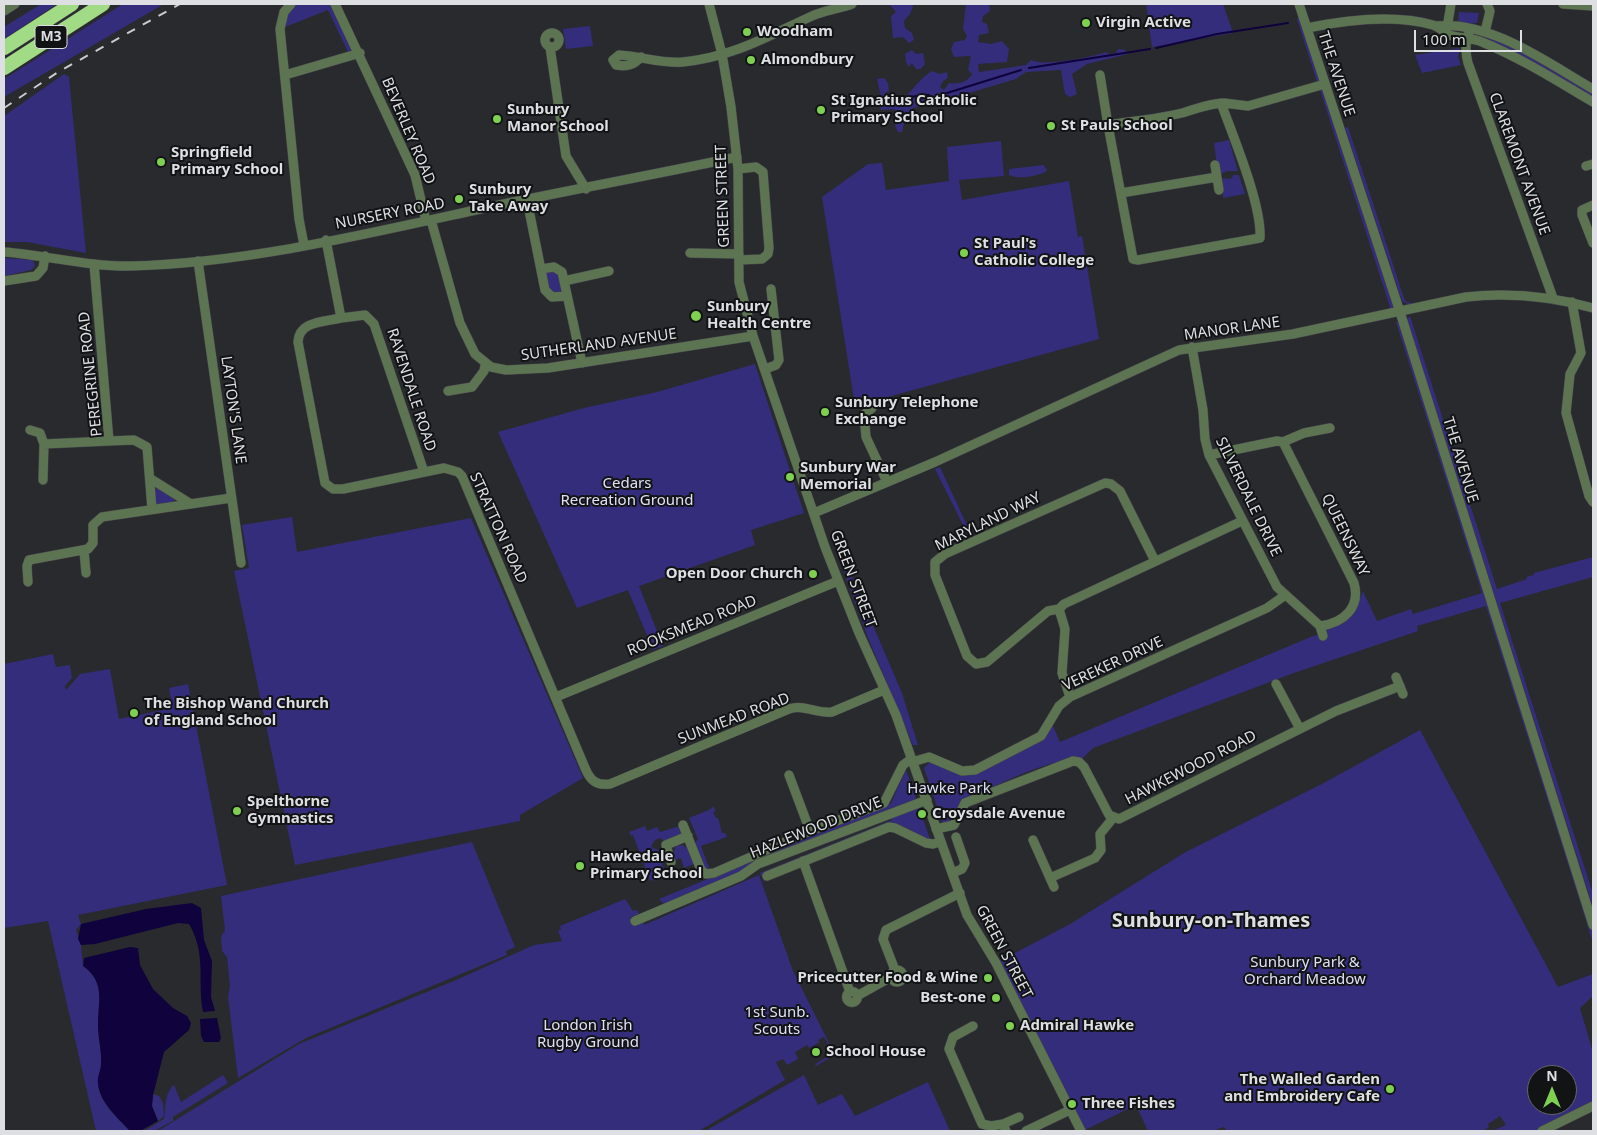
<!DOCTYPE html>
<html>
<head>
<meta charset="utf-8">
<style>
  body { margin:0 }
  #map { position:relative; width:1597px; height:1135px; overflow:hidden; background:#292a2e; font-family:"Noto Sans",sans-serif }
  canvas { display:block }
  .frame { position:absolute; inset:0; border:5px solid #dedfe2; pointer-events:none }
  .north { position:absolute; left:1527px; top:1065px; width:50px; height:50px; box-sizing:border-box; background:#121315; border:1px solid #646567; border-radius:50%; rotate:0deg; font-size:14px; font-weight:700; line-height:20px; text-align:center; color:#dedfe2 }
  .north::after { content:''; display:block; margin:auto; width:18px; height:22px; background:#7fd052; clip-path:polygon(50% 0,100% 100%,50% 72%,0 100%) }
  .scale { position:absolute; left:1414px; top:30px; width:108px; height:22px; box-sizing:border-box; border:2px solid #dedfe2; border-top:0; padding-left:6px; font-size:15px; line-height:18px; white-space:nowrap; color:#dedfe2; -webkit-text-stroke:4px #121315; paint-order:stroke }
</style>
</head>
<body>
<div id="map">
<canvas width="1597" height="1135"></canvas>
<div class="frame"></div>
<div class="north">N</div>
<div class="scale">100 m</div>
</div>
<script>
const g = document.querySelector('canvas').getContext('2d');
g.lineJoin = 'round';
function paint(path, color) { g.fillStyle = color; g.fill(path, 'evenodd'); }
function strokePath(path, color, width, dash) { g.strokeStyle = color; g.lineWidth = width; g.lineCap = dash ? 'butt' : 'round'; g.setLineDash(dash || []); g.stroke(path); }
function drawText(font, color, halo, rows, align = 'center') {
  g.font = font + ' "Noto Sans",sans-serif'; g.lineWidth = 4; g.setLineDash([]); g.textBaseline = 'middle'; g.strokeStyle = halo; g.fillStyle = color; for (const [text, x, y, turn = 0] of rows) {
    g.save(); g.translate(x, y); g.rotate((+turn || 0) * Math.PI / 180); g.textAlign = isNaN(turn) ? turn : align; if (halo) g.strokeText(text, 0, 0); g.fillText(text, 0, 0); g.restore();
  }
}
paint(new Path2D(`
  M41,4H57L4,39V27Z
  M123,4H164L4,97V79Z
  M291,4H335L352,46L351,50L348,52L328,10L280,29Z
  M911,4L913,6L910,14L904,21L905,28L912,33L914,40L909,43L903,37L893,38L891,16L896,12L890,5Z
  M966,4H989L990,11L983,16L982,22L987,24L989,33L979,35L978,42L991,44L1002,41L1009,49L1007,62L978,64L979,72L1026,65L1031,60C1043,67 1093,57 1106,52L1109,54L1116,53L1118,49L1125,50L1128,54L1087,64L1072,74L1077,94L1070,97L1065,94L1061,70L1026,72L1016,79L969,93L954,102L937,101L913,108L905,119L902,132H898L895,126L898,117L894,109L881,110L880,106L882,101L877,79L884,78L888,83L889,91L885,93L888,97L905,98C913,88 922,77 932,71L940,74L947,72L948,78L943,81L940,87L944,90L949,83C958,84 967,83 972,74L968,70L971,56L954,57L951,49L954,42L965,40L967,36L963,29Z
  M1146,4H1223L1233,33L1152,47Z
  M1459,12L1479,13L1477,23L1465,24L1458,22Z
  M1301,17L1321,81L1317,82L1297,19Z
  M590,26L593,46L566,49L563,29Z
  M1490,34L1593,89V100L1486,44Z
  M1460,48L1458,57L1461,65L1422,73L1415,55Z
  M912,50L916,54L923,53L925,64L921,69H916L912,63L909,67L906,62L905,54Z
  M64,74L69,77L86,253L27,242H4V116Z
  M1320,90H1324L1394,306L1393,310L1387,311L1390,307Z
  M1348,127L1405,301L1411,303L1412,306L1402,301L1345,128Z
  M1229,140L1238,171H1227L1221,174L1217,165L1214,143Z
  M1001,141L1004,176L959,180L962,200L1069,181L1078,237L1082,236L1099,339L855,406L822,197L868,164L882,163L886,190L949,181L947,147Z
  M1044,165L1047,171C1038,176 1019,180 1009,175V169Z
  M1233,175H1239L1245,194L1223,198V178L1231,179Z
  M4,258L33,260L35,266L31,270L4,276Z
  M558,270L563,293L555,294L550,292L546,272Z
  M1410,316L1497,589L1527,579L1526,577L1534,575V573L1593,557V577L1500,603L1593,894V907L1407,319Z
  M1396,322H1399L1593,932V943L1486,606L1417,626L1418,631L1294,673L1093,748L1082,759C1045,759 999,785 966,799L956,820L943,824L924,768L930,762L962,774L1053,726L1060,742L1313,636L1326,633L1325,630L1344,620L1358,603L1363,591L1377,621L1411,609L1413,614L1482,593Z
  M755,364L804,513L751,530L755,545L639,586L663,646L653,650L628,590L577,608L498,432L584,408L657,392Z
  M940,467L972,536L969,537L935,469Z
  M158,488L174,498V503L156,507L155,489Z
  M292,517L297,552L471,518L583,778L520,815V821L295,865L234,571L249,568L242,525Z
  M836,550L841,551L902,693L918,745H913L868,638Z
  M53,654L56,667L70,665L72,678L65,686L66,690L80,674L110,669L119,719L168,709L172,705L169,688L188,684L227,885L78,915L81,924L76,930L81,945L83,966C106,982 98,1002 98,1025C98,1038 102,1051 101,1064C101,1070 98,1077 98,1083C99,1102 118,1118 130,1131H96L48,921L4,928V664Z
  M1420,730L1558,987L1593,974V996L1580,1008L1593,1052V1106L1542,1131H1492L1506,1125L1500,1116L1488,1124L1489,1127L1483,1131H1227L1224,1127L1211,1131H1148L1136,1105L1083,1131L996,963L1070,924L1184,853L1322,784ZM1537,1075H1567V1105H1537Z
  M906,770L931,842L896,826L769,874L764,882L760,873L892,820L890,810L664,904L659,899L888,805L891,803Z
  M713,806L716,811L713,812L716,818H718L722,833H725L727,837L701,846L710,870L703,867L695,843L698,839L689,818L711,809Z
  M645,826L647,831L657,827L660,832L680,826L681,834L665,842L660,838L655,840L651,847L661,851L665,862L662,864L667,875L650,881L633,835L631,836L629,832Z
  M472,842L515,947L506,951L507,955L306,1038L238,1078L228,997L230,986L227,957L222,951L221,937L225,930L221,896Z
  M683,845L687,848L694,864L684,868L681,858L675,860L673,854L676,846Z
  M759,875L793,971L835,1055L816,1066L815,1064L829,1056L825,1048L829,1046L824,1037L818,1040L820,1042L809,1048L807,1045L795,1052L798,1059L787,1065L783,1059L776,1062L785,1080L699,1131H158L299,1044L456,980L534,945L562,941L558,931L561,929L560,926L625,899L633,911L637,910L639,914L629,918H644V925Z
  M223,1075L228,1083L173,1117V1121L154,1131H144L164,1119C166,1108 164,1093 174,1085L181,1102Z
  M804,1075L818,1105L842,1094L855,1116L928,1082L950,1131H705Z
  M153,1094L159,1096L163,1103L164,1116L158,1121L152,1106Z`), '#332d7b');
paint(new Path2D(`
  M192,903L201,908L204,940L212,961L211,997L215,1011L203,1012C197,982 207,954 189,924L178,923L95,944L81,945L78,939L81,924L146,909Z
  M130,947L138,948L140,965L153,989L173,1008L187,1016L191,1023L189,1030L164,1052L153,1095L152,1106L158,1121L140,1131H130C118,1118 99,1102 98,1083C97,1077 101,1070 101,1064C102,1051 98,1038 98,1025C98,1002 106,982 83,966L84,958Z
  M217,1018L221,1038L219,1042H204L201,1036L200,1019Z`), '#0f023d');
strokePath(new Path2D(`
  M1156,48L1217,34L1288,23
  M1029,68L1150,49
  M947,93L1021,70
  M887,99L929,95`), '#0f023d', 2);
const minor = new Path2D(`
  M291,4L284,12L280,29L299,219L304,245
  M335,4L415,175L426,221
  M709,4L722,54L731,107L738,169L739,282L753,336L825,547L859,633L896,715L967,915L996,963L1081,1131
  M1299,4L1400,312L1593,925
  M1563,4L1593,6
  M4,11L15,4
  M1435,26C1490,20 1546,62 1593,89
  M1307,28C1346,20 1394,14 1433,25C1439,27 1444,32 1449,35C1459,38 1474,38 1482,42C1521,58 1557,81 1593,102
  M1447,28L1451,4
  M1471,29C1465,37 1465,53 1468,63L1553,298
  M1485,32L1490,11L1487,4
  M545 40a7 7 0 1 1 14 0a7 7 0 1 1-14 0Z
  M550,47L566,156L586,189
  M641,57C634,65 627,67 616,65L613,60L619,55C640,56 662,64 683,62C733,57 768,36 812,16C824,10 839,9 852,4
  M285,75L360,53
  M1100,75L1108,125
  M1221,103C1233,136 1262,205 1260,238L1138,260L1133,259L1108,125C1133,121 1158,119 1182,113C1196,109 1210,103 1224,103L1248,106L1325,84
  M1215,165L1219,190
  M1586,166L1593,164
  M738,169L756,167L763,172L769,248L768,254L762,259L739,260
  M1121,193L1217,177
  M527,200L545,290L552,297L567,296
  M1593,205L1582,210V215L1593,243
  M431,220L460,323L475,354L491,367L506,370L548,368L753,336
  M326,240L341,318C324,322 299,321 298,342L325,483L333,489H343L444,468L458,472L462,476L585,768C590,780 596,786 610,784L789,709C804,704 817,714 832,712L884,690
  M4,252C46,255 88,267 131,266C248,263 371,233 485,208C569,190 653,175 737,157
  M690,253L739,254
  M198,261L241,563
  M94,264L109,441L134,440L147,447L152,509
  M541,269L554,267L562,272L582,363
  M4,281L36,276L43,268L45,256
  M564,281L609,271
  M1572,302L1581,353L1570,374L1566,413L1589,496L1593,502
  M341,318L365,315L374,324L424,472
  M1192,347L1203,410L1205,439L1209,455L1277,587L1320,626C1343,623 1361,608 1354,583L1283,442L1277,441L1209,455
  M765,369L776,365L779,360L771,289
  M448,391L472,387L484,371L485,365
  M872,408L864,415L866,437L887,482
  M30,430L40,433L44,444L43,480
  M1283,442L1304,433L1330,428
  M44,444L109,441
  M151,479L191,504
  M814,513L935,462L1179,350L1293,334L1466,297C1510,292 1550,296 1593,308
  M84,551L86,573
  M28,582L27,566L29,560L88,549L93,543V525L102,517L231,498
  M1059,609L1048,611L987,662L976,664L967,656L935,575V562L945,554L1105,483L1111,484L1120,491L1155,561
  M1320,626L1323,636
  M1396,677L1403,694
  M1276,684L1300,729
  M556,697L838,581
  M1070,697L1062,673L1065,629L1059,609L1064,604L1242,521
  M912,762L929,757L962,771L975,770L1041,736L1059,706L1070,697L1267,608L1284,596
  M789,775L810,831
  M683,825L701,870L706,874L714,873L810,831L884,803L903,765L911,759
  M936,829L954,825L965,803L1073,761L1079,762L1084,767L1109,815L1119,819L1336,711L1400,686
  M1033,840L1054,887
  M803,861L850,992
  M671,862L666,845L688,836
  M952,873L962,869L965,863L956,837
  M767,876L889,827L895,828L926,843L933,844L940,842
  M1050,878L1095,858L1101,850L1100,834L1113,818
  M635,921L741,876L758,864L927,800
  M891 976a6 6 0 1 1 12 0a6 6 0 1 1-12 0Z
  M895,970L883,939L886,930L960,893
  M846.5 997a5.5 5.5 0 1 1 11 0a5.5 5.5 0 1 1-11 0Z
  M857,996L891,977
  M973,1026L953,1037L949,1049L982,1124L991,1126L1003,1124
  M1006,1131L1003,1124L1019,1117
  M1026,1131L1070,1110
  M1542,1131L1593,1106`);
const highway = new Path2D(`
  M4,48L72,4
  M4,68L103,4`);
strokePath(minor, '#46474b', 10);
strokePath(highway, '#46474b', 15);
strokePath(minor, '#5d7453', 9);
strokePath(highway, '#a2db86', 14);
strokePath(new Path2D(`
  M4,108L58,72L180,4`), '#cacbce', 2, [9, 9]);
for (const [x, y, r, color] of [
  [1086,23,5,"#7fd052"],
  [747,32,5,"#7fd052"],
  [751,60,5,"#7fd052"],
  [821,110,5,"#7fd052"],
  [497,119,5,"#7fd052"],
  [1051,126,5,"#7fd052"],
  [161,162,5,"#7fd052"],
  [459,199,5,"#7fd052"],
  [964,253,5,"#7fd052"],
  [696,316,6,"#7fd052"],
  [825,412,5,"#7fd052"],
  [790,477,5,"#7fd052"],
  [813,574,5,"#7fd052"],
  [134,713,5,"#7fd052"],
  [237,811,5,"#7fd052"],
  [922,814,5,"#7fd052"],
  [580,866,5,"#7fd052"],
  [988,978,5,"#7fd052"],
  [996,998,5,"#7fd052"],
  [1010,1026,5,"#7fd052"],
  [816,1052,5,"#7fd052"],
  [1390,1089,5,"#7fd052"],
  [1072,1104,5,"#7fd052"]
]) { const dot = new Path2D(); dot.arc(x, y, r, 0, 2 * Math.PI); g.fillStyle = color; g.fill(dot); strokePath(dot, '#121315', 2); }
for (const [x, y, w] of [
  [51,37,32]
]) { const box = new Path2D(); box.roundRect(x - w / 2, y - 11.5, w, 23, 4); g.fillStyle = '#121315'; g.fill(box); strokePath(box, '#dedfe2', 1); }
drawText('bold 14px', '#dedfe2', null, [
  ["M3",51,37]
]);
drawText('bold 15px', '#dedfe2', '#121315', [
  ["Virgin Active",1096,23],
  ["Woodham",757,32],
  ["Almondbury",761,60],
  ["St Ignatius Catholic",831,101],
  ["Primary School",831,118],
  ["Sunbury",507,110],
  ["Manor School",507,127],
  ["St Pauls School",1061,126],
  ["Springfield",171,153],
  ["Primary School",171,170],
  ["Sunbury",469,190],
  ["Take Away",469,207],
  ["St Paul's",974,244],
  ["Catholic College",974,261],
  ["Sunbury",707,307],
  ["Health Centre",707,324],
  ["Sunbury Telephone",835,403],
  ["Exchange",835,420],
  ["Sunbury War",800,468],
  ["Memorial",800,485],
  ["Open Door Church",803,574,"right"],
  ["The Bishop Wand Church",144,704],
  ["of England School",144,721],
  ["Spelthorne",247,802],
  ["Gymnastics",247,819],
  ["Croysdale Avenue",932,814],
  ["Hawkedale",590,857],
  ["Primary School",590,874],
  ["Pricecutter Food & Wine",978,978,"right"],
  ["Best-one",986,998,"right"],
  ["Admiral Hawke",1020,1026],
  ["School House",826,1052],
  ["The Walled Garden",1380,1080,"right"],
  ["and Embroidery Cafe",1380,1097,"right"],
  ["Three Fishes",1082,1104]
], 'left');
drawText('15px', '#dedfe2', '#121315', [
  ["THE AVENUE",1336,74,72],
  ["BEVERLEY ROAD",408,131,67],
  ["CLAREMONT AVENUE",1519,164,70],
  ["GREEN STREET",723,196,-92],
  ["NURSERY ROAD",390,214,-11],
  ["MANOR LANE",1232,329,-8],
  ["SUTHERLAND AVENUE",599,345,-8],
  ["PEREGRINE ROAD",91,374,-96],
  ["RAVENDALE ROAD",411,390,72],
  ["LAYTON'S LANE",233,410,82],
  ["THE AVENUE",1460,460,73],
  ["SILVERDALE DRIVE",1248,497,64],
  ["MARYLAND WAY",988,522,-26],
  ["STRATTON ROAD",498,528,66],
  ["QUEENSWAY",1345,535,64],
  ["GREEN STREET",853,579,69],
  ["ROOKSMEAD ROAD",692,626,-22],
  ["VEREKER DRIVE",1113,664,-25],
  ["SUNMEAD ROAD",734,719,-21],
  ["HAWKEWOOD ROAD",1191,768,-27],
  ["HAZLEWOOD DRIVE",816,828,-22],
  ["GREEN STREET",1004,952,62]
]);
drawText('15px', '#dee1f8', '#121315', [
  ["Cedars",627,484],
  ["Recreation Ground",627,501],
  ["Hawke Park",949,789],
  ["Sunbury Park &",1305,963],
  ["Orchard Meadow",1305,980],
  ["1st Sunb.",777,1013],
  ["Scouts",777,1030],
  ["London Irish",588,1026],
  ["Rugby Ground",588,1043]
]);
drawText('bold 20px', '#dedfe2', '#121315', [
  ["Sunbury-on-Thames",1211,921]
]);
</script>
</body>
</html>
